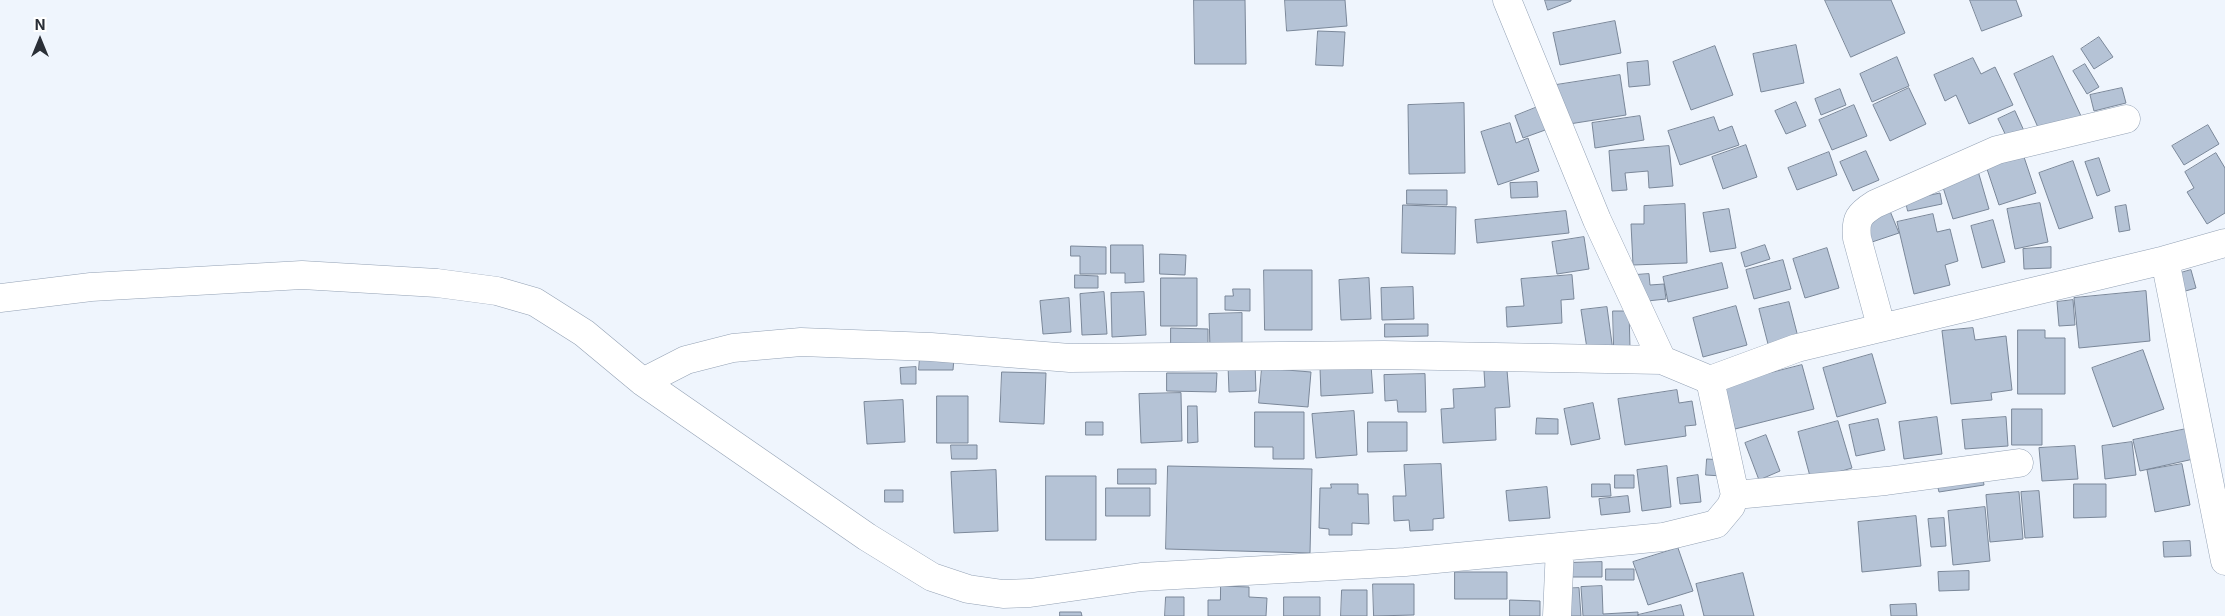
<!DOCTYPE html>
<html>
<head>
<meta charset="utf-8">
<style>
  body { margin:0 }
  #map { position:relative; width:2225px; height:616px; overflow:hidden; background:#eff5fd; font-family:Inter,sans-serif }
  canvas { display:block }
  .north { position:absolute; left:15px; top:15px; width:50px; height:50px; -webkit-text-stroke:4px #fff; paint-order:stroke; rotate:0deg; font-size:14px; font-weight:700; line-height:20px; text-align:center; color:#2a2f37 }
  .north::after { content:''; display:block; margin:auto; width:18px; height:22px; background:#2a2f37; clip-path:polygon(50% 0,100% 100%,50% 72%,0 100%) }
</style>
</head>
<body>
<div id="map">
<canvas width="2225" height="616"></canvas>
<div class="north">N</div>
</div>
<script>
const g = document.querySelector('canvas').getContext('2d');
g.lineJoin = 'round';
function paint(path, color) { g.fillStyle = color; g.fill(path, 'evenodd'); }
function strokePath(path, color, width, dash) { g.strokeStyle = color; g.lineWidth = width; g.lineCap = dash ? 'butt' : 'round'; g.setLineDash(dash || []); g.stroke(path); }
const building = new Path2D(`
  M1194,0H1245L1246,64H1195Z
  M1285,0H1345L1347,26L1287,31Z
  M1545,0H1571V1L1548,10Z
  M1825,0H1891L1905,33L1851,57Z
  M1970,0H2016L2022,16L1982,31Z
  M1615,21L1621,53L1560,65L1553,33Z
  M1318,31L1345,32L1343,66L1316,65Z
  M2099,37L2113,57L2094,69L2081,49Z
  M1796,45L1804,83L1761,92L1753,54Z
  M1715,46L1733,95L1691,110L1673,62Z
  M2053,56L2081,116L2041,134L2014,74Z
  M1897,57L1909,86L1872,102L1860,74Z
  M1973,58L1981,74L1995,67L2013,105L1969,124L1956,95L1945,101L1934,75Z
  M1648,61L1650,85L1629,87L1627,63Z
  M2085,64L2099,87L2087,94L2073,71Z
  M1620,75L1626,115L1563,125L1556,85Z
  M1909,88L1926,124L1890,141L1873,105Z
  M2122,88L2126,103L2094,111L2090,95Z
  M1840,89L1846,105L1821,115L1815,99Z
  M1796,102L1806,126L1786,134L1775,111Z
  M1464,103L1465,173L1409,174L1408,105Z
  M1854,105L1867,136L1832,150L1819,120Z
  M1540,106L1548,129L1523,138L1515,116Z
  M2015,111L2025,133L2008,140L1998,119Z
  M1640,116L1644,140L1595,148L1592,123Z
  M1714,117L1719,131L1732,126L1739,145L1680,165L1668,131Z
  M1510,123L1516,143L1528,138L1539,171L1498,185L1481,132Z
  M2208,125L2219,144L2184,165L2172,146Z
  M1746,145L1757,177L1723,189L1712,157Z
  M1669,146L1673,186L1649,188L1648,171L1625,173L1627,190L1612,191L1609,151Z
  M1866,151L1879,180L1853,191L1840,162Z
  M1829,152L1837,175L1797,190L1788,168Z
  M2216,153L2225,168V213L2207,224L2187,192L2194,188L2185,172Z
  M2023,154L2036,193L1999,205L1986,166Z
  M2099,158L2110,191L2097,196L2085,162Z
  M2073,161L2093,218L2059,229L2039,173Z
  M1978,171L1989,209L1953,219L1941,181Z
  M1537,182L1538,197L1511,198L1510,183Z
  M1407,190H1447V205L1407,204Z
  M1904,193L1916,198L1940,193L1942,204L1908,211Z
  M2040,203L2048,242L2015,249L2007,209Z
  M1685,204L1687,263L1633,265L1631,224H1644V206Z
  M1403,205L1456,207L1455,254L1402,253Z
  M2126,205L2130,230L2119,232L2115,207Z
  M1729,209L1736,248L1710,252L1703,213Z
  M1566,211L1569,233L1477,243L1475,220Z
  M1890,211L1899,233L1872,242L1865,220Z
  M1933,214L1937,232L1950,229L1958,261L1945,265L1950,285L1914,294L1897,222Z
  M1993,220L2005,262L1982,268L1971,226Z
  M1584,237L1589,269L1557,274L1552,242Z
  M1111,245H1143L1144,282L1125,283V273H1111Z
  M1765,245L1770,259L1745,267L1741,253Z
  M1071,246L1106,247V274H1080V256H1071Z
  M2051,247V268L2024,269L2023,249Z
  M1827,248L1839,288L1805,298L1793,259Z
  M1160,254L1186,255L1185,275L1160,274Z
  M1783,260L1791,289L1754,299L1746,270Z
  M1722,263L1728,288L1668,302L1663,277Z
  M1264,270H1312V330H1265Z
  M2191,270L2196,288L2175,294L2170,276Z
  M1649,274L1650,285L1664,284L1666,299L1638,302L1635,275Z
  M1075,275L1098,276V288H1075Z
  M1572,275L1574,299L1561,300L1562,323L1507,327L1506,307L1524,306L1521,279Z
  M1161,278H1197V326H1161Z
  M1369,278L1371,319L1341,320L1339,280Z
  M1413,287L1414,319L1382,320L1381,288Z
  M1233,289H1250V311L1225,310V296H1233Z
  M2146,291L2150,341L2079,348L2074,298Z
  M1104,292L1107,334L1082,335L1080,294Z
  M1144,292L1146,335L1112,337L1111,293Z
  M1069,298L1071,332L1043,334L1040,301Z
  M2073,300L2075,325L2059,326L2057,302Z
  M1789,302L1798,337L1768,344L1759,309Z
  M1736,306L1747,345L1703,357L1693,318Z
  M1607,307L1613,351L1588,355L1581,310Z
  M1613,311H1629L1630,348H1614Z
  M1242,313V348L1210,349L1209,314Z
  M1385,324H1428V336L1385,337Z
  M1171,328L1208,329V348H1171Z
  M1973,328L1975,340L2006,336L2012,390L1991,393L1992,400L1951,404L1942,331Z
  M2018,330H2045V338H2065V394H2018Z
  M2143,350L2164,409L2113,427L2092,368Z
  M1872,354L1886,403L1837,417L1823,368Z
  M920,357L954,358L953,370H919Z
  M1255,363L1256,391L1229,392L1228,365Z
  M1371,365L1373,393L1321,396L1320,368Z
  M1802,365L1814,409L1735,429L1724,385Z
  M916,367V384H901L900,368Z
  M1262,368L1311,372L1308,407L1259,403Z
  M1507,370L1510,407L1495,408L1496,440L1443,443L1441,409L1454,408L1453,389L1485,387L1484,371Z
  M1002,372L1046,373L1044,424L1000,422Z
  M1167,373H1217L1216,392L1167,391Z
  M1425,374L1426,412H1398L1397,400L1385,401L1384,375Z
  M1677,390L1679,403L1692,401L1696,425L1685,426L1686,436L1625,445L1618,399Z
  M1181,393L1182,441L1141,443L1139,394Z
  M937,396H968V443H937Z
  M903,400L905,442L867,444L864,402Z
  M1593,403L1600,439L1571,445L1564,409Z
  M1188,406H1197L1198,442L1188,443Z
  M2012,409H2042V445H2012Z
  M1354,411L1357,455L1316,458L1312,414Z
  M1255,412H1304V459H1273V447H1255Z
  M1937,417L1942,454L1904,459L1899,422Z
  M2006,417L2008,446L1965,449L1962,420Z
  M1537,418L1558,419V434H1536Z
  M1878,419L1885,450L1856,456L1849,425Z
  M1838,421L1852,468L1811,480L1798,432Z
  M1086,422H1103V435H1086Z
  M1368,422H1407V451L1368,452Z
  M2191,428L2198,458L2140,471L2133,440Z
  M1766,435L1780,471L1759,480L1745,443Z
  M2132,442L2136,475L2105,479L2102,446Z
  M951,445H977V459H952Z
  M2075,446L2078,479L2042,481L2039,448Z
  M1707,459L1722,460V476L1706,475Z
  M1441,464L1444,518L1433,519V530L1410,531L1409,520L1394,521L1393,496H1406L1404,465Z
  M2182,464L2190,505L2155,512L2147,470Z
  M1168,466L1312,469L1310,553L1166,549Z
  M1667,466L1671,507L1642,511L1637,470Z
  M1118,469H1156V484H1118Z
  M996,470L998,531L954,533L951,472Z
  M1982,473L1984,485L1939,492L1936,480Z
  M1615,475H1634V488H1615Z
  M1698,475L1701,502L1680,504L1677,478Z
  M1046,476H1096V540H1046Z
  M1331,484H1358V494H1368L1369,524L1352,523V535H1329V529L1319,528L1320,488H1331Z
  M1592,484H1610L1611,496L1592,497Z
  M2074,484H2106V517L2074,518Z
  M1547,487L1550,518L1509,521L1506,491Z
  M1106,488H1150V516H1106Z
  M885,490H903V502H885Z
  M2039,491L2043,537L2025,538L2021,492Z
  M2019,492L2023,539L1990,542L1986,495Z
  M1628,496L1630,512L1601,515L1599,499Z
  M1985,507L1990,561L1953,565L1948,511Z
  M1916,516L1921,566L1862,572L1858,522Z
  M1944,518L1946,546L1931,547L1928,519Z
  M2190,541L2191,556L2164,557L2163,542Z
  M1678,548L1693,591L1648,605L1633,562Z
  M1602,562V577H1567V563Z
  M1606,569H1634V580H1606Z
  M1969,571V590L1939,591L1938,572Z
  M1455,572H1507V599H1455Z
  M1743,573L1754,616H1704L1696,584Z
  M1373,584H1414V615L1374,616Z
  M1221,586L1249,587V597L1267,598L1266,616H1208V600H1220Z
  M1602,586L1603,614L1638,612V616H1583L1581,587Z
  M1579,588L1581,616H1560L1558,589Z
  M1342,590H1367V616H1341Z
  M1166,597H1184V616H1165Z
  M1284,597H1320V616H1284Z
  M1510,600L1540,601V616H1510Z
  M1916,604L1917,616H1891L1890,605Z
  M1681,605L1684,616H1638V615Z
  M1060,612H1081L1082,616H1060Z`);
paint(building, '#b5c3d6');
strokePath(building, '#7a8799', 1);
const minor = new Path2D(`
  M1507,0L1597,220L1662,360
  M2165,260L2225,561
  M0,298L91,287L302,275L437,283L497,291L535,302L584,333L643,382L867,537L932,577L968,589L1003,594L1030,593L1141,577L1405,562L1663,537L1716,524L1731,506L1735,495L1710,380L1662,360L1384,355L1070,358L931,347L801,342L733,348L686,360L643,382
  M1881,326L1857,238C1855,219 1859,214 1875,204L1997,150L2126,119
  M1710,380L1797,348L2165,260L2225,243
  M1735,495L1886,481L2019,463
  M1557,616L1560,547`);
strokePath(minor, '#93a1b4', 29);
strokePath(minor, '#fff', 28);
</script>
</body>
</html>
